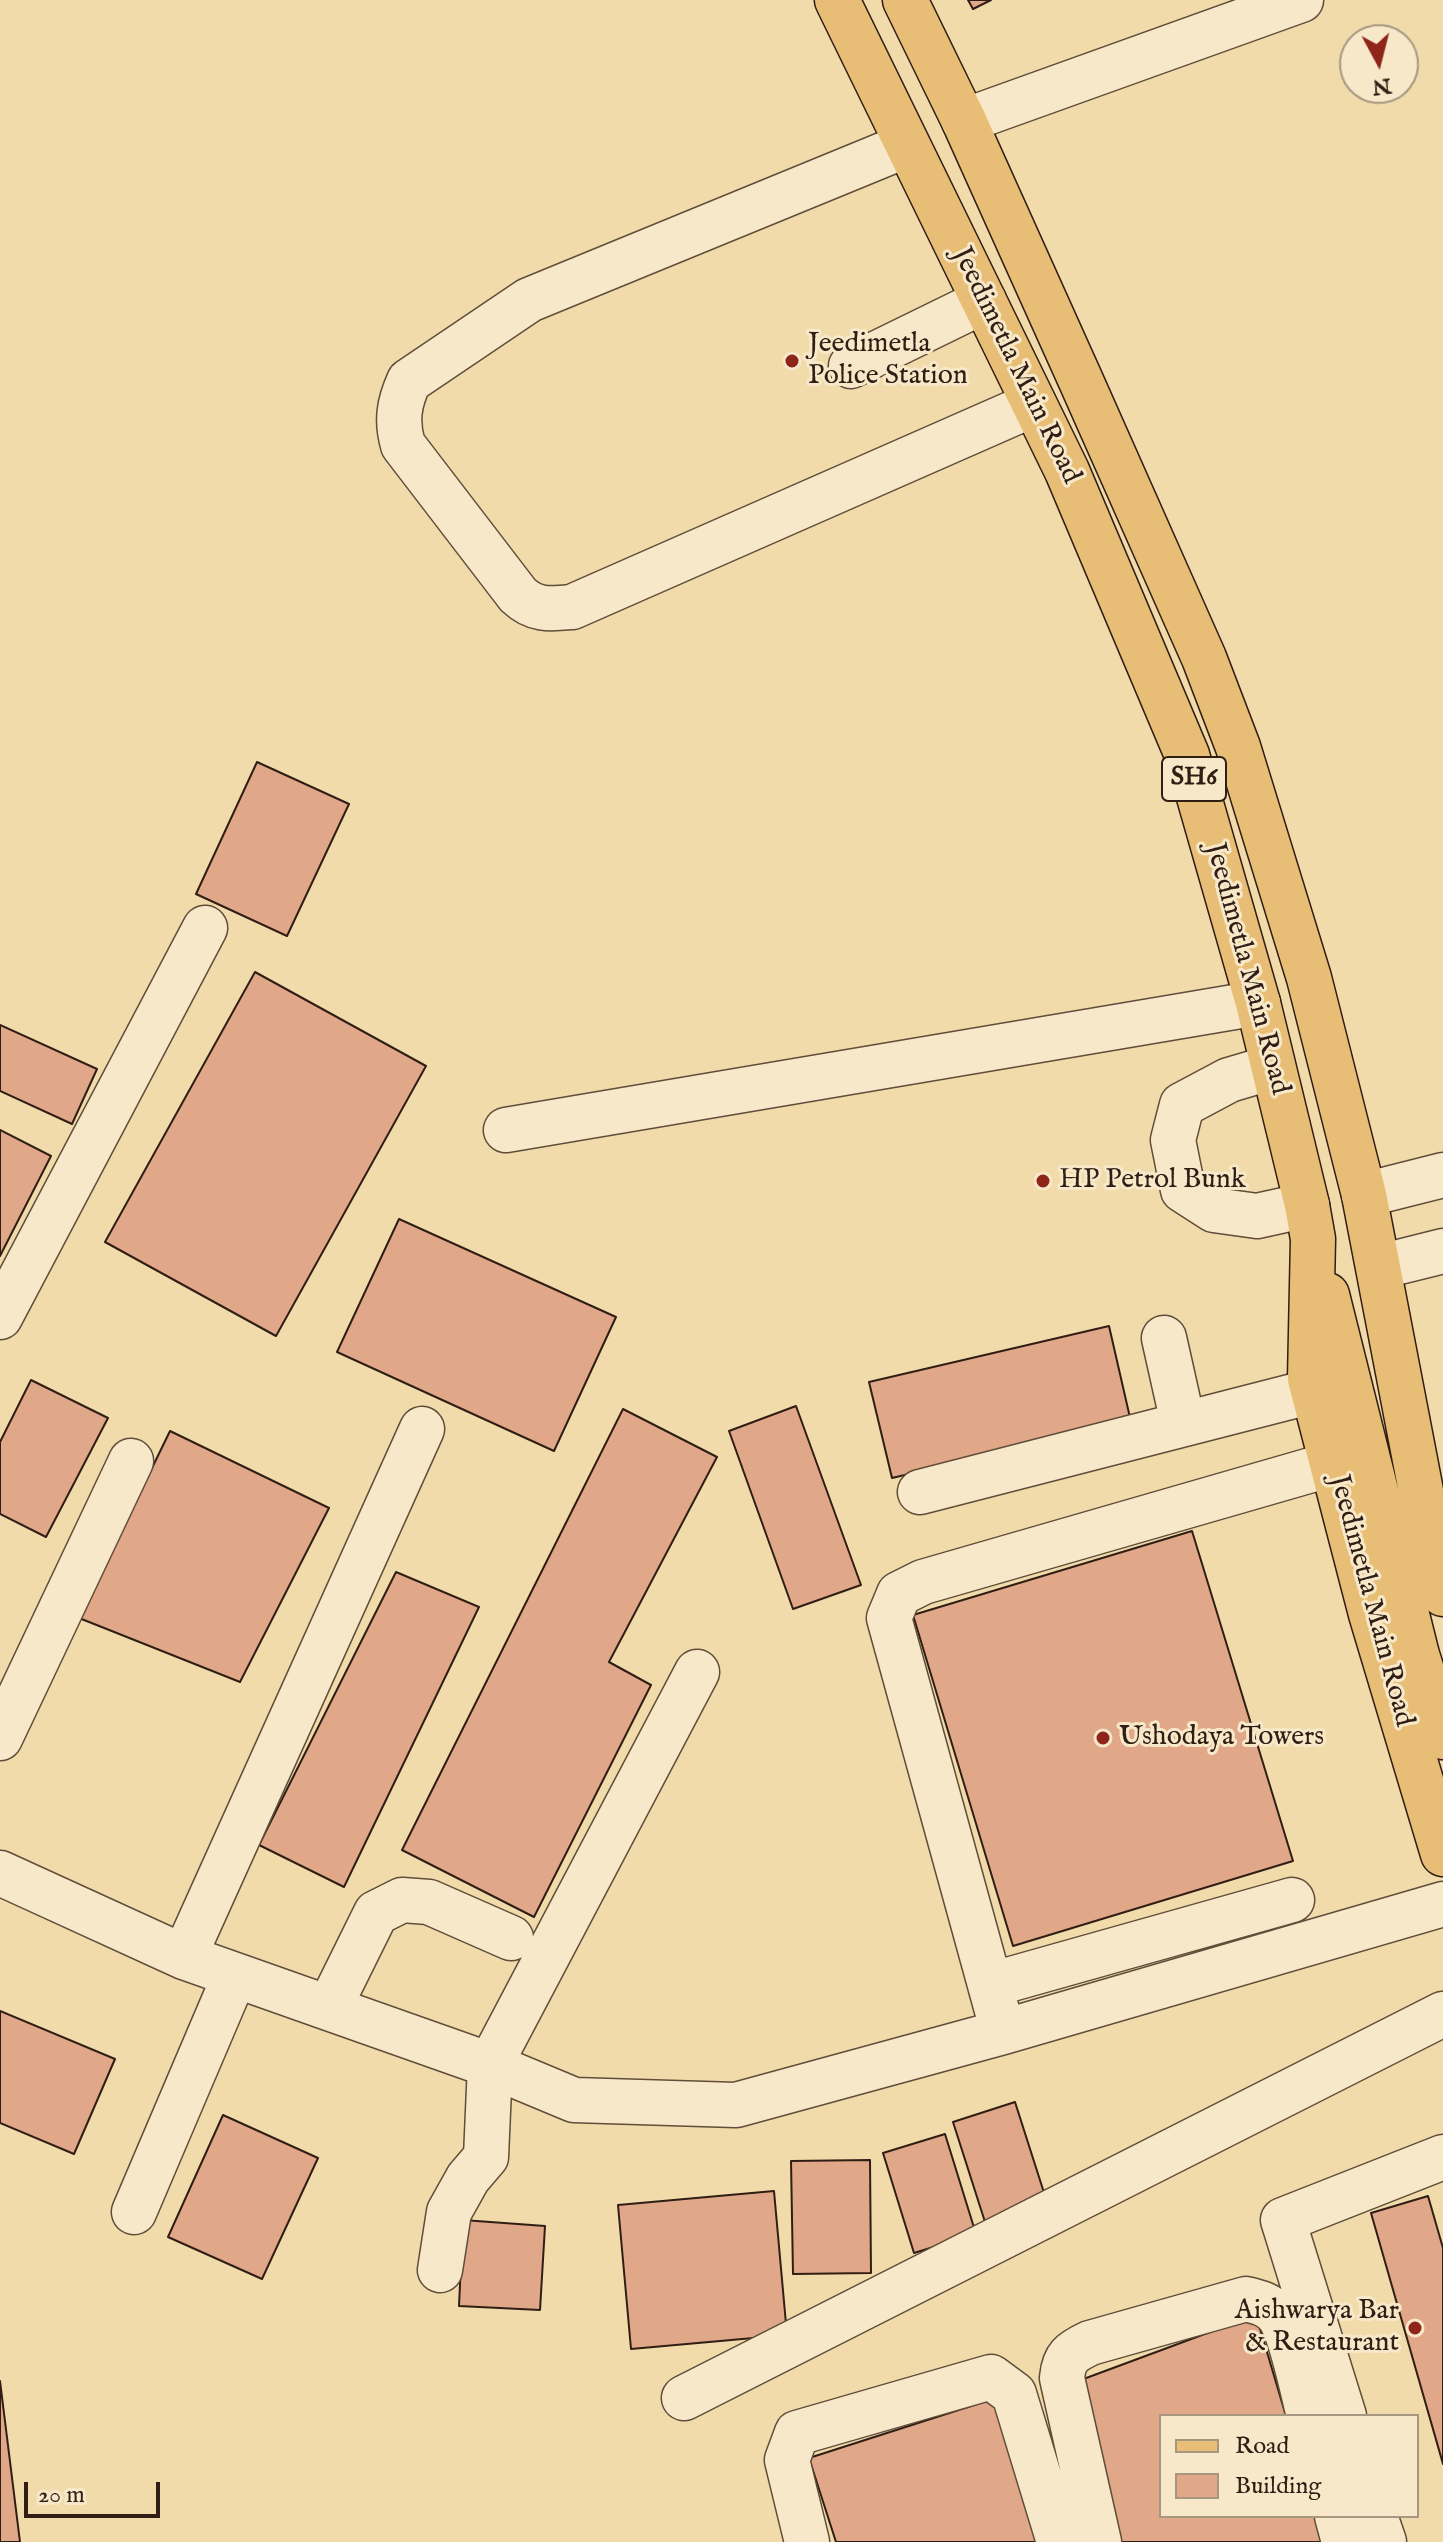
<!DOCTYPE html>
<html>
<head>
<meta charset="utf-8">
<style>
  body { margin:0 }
  #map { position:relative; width:1443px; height:2542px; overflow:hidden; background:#f1dbab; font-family:"IM FELL English",serif }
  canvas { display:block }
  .legend { position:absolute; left:1159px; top:2414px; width:260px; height:104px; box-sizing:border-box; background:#f6e8c8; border:2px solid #a79780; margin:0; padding:10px 14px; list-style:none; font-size:24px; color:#301e14 }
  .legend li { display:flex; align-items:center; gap:16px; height:40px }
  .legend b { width:40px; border:2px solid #a79780 }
  .north { position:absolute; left:1339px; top:24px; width:80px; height:80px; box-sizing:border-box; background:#f6e8c8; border:2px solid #a79780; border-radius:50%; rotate:173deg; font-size:22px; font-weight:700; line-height:32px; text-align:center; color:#301e14 }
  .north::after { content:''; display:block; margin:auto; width:28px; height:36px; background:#8f2418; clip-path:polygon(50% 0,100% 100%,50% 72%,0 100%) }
  .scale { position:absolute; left:24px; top:2482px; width:136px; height:36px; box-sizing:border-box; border:4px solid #301e14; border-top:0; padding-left:10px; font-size:24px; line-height:28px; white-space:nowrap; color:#301e14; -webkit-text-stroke:6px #f6e8c8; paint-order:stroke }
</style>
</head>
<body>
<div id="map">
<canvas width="1443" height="2542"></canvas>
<ul class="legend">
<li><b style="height:10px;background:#e8be76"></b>Road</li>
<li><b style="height:22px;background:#e0a788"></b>Building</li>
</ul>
<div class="north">N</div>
<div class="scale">20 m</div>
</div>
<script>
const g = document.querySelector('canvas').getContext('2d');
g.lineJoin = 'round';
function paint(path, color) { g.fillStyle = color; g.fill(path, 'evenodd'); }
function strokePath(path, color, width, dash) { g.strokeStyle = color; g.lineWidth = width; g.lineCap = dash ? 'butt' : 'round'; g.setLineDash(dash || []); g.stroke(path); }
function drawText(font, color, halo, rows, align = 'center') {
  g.font = font + ' "IM FELL English",serif'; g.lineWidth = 6; g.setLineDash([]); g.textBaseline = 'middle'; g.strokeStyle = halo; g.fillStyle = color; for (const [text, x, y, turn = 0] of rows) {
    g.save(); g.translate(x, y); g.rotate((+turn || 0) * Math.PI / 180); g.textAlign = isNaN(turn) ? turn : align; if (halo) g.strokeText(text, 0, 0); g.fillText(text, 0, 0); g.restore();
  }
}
const building = new Path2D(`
  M968,0H991L973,9Z
  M257,762L349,804L287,936L196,894Z
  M255,972L426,1066L276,1336L105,1242Z
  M0,1025L97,1069L72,1124L0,1091Z
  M0,1130L51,1156L0,1256Z
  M399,1219L616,1317L554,1451L337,1352Z
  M1109,1326L1131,1422L892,1478L869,1382Z
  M31,1380L108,1418L46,1537L0,1514V1442Z
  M796,1406L861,1585L793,1609L729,1431Z
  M623,1409L717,1457L609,1662L651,1685L534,1917L402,1850Z
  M170,1431L329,1508L240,1682L79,1618Z
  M1192,1531L1293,1861L1013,1946L913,1615Z
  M396,1572L479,1607L344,1887L259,1845Z
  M0,2011L115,2059L74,2154L0,2123Z
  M1015,2102L1047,2202L985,2222L953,2122Z
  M223,2115L318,2158L262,2279L168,2237Z
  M945,2134L976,2234L914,2253L883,2153Z
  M870,2160L871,2273L793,2274L791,2161Z
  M774,2191L787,2335L631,2349L618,2205Z
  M1428,2196L1443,2248V2464L1371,2213Z
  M463,2220L545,2226L540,2310L459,2306Z
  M1256,2315L1286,2416H1161V2516H1316L1324,2542H1120L1070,2384Z
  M0,2381L20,2542H0Z
  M996,2398L1042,2542H836L809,2458Z`);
paint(building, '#e0a788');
strokePath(building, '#301e14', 2);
const minor = new Path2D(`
  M964,121L1301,0
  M907,145L529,300L409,381C399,403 396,421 403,445L518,595C535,611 550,609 572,607L1034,404
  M851,366L984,301
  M1273,1067L1229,1080L1182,1105L1173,1140L1183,1190L1214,1210L1257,1216L1307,1205
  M506,1130L1258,1003
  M1364,1195L1443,1175
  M1379,1267L1443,1251
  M0,1317L205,928
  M1164,1338L1183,1423
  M920,1492L1313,1391
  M0,1738L131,1461
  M0,1873L184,1957L490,2065L574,2100L736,2105L1003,2032L1443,1904
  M184,1957L422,1429
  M990,1985L1292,1900
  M329,2008L376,1913L402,1900L429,1902L511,1938
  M1003,2032L889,1618L899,1594L923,1582L1332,1464
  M134,2212L235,1975
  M440,2270L449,2212L468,2178L486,2157L490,2065L697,1672
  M684,2398L1443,2014
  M1344,2416L1283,2220L1443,2157
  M1337,2516L1344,2542
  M1375,2516L1384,2542
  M807,2542L787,2460L797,2433L991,2377L1014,2394L1059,2542
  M1099,2542L1062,2378C1064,2357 1071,2352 1090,2343L1246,2299C1258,2302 1267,2304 1275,2312C1290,2326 1303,2394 1309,2416`);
const major = new Path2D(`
  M837,0L1067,471L1187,755L1258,1003L1307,1205L1313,1239L1310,1379L1371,1614L1443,1854
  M905,0L964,121L1081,381L1204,658L1238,747L1309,978L1364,1195L1436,1569L1443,1594
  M1327,1295L1417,1655L1443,1737`);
strokePath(minor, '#604d3a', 47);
strokePath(major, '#301e14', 47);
strokePath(minor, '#f6e8c8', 44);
strokePath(major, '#e8be76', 44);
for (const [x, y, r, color] of [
  [792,361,8,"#8f2418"],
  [1043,1181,8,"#8f2418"],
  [1103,1738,8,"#8f2418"],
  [1415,2328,8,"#8f2418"]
]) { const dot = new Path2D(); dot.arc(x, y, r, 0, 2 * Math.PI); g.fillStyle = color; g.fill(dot); strokePath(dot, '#f6e8c8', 3); }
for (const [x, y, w] of [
  [1194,779,64]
]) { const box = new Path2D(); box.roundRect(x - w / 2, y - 22, w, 44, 6); g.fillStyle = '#f6e8c8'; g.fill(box); strokePath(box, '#301e14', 2); }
drawText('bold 26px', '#301e14', null, [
  ["SH6",1194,779]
]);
drawText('28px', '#301e14', '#f6e8c8', [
  ["Jeedimetla",808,345],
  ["Police Station",808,377],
  ["HP Petrol Bunk",1059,1181],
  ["Ushodaya Towers",1119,1738],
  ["Aishwarya Bar",1399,2312,"right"],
  ["& Restaurant",1399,2344,"right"]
], 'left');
drawText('28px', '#301e14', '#f6e8c8', [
  ["Jeedimetla Main Road",1015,366,64],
  ["Jeedimetla Main Road",1246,969,75],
  ["Jeedimetla Main Road",1370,1601,75]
]);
</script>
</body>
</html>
